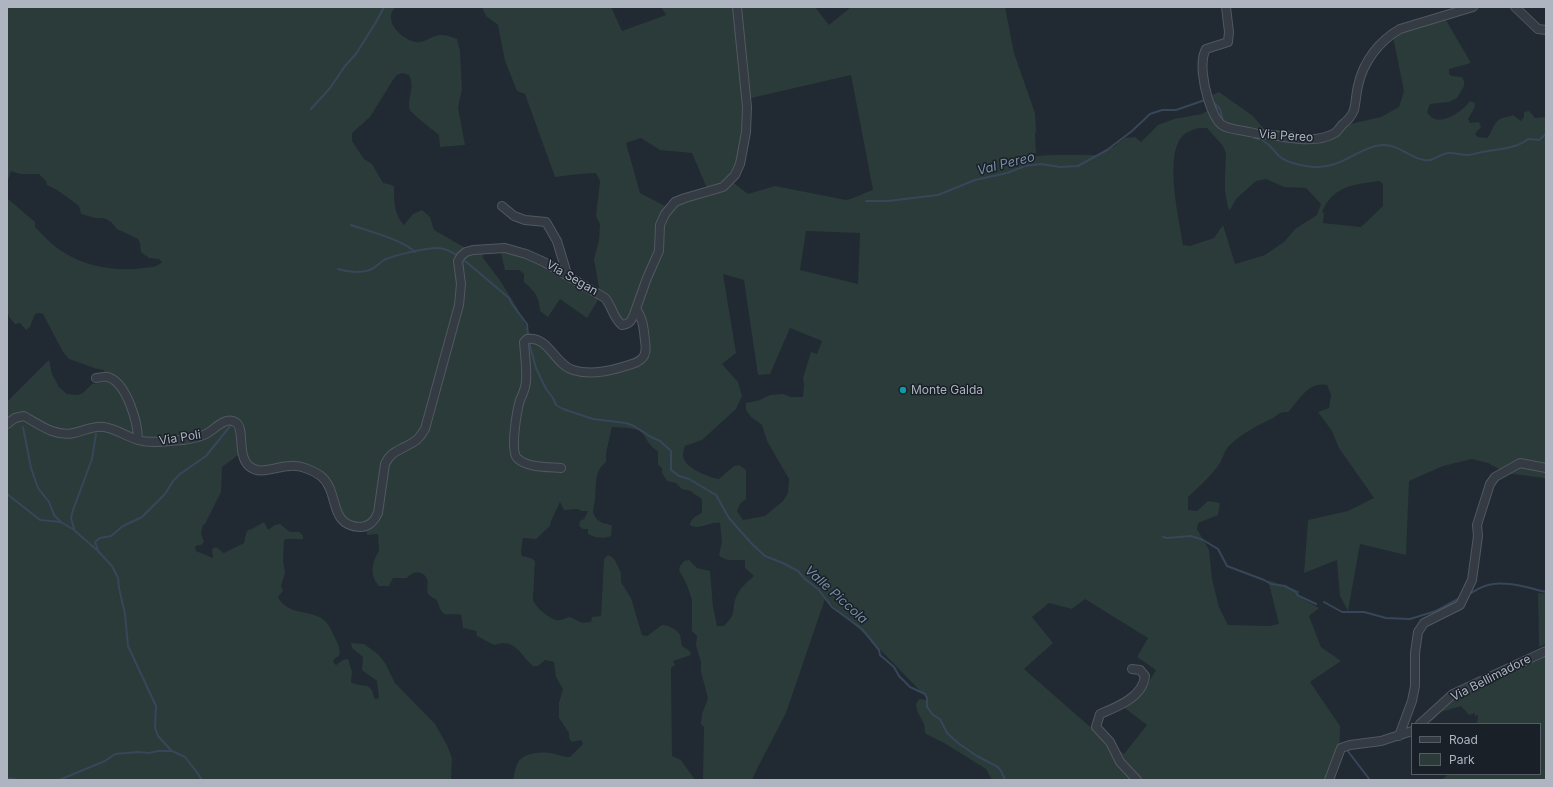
<!DOCTYPE html>
<html>
<head>
<meta charset="utf-8">
<style>
  body { margin:0 }
  #map { position:relative; width:1553px; height:787px; overflow:hidden; background:#212932; font-family:Inter,sans-serif }
  canvas { display:block }
  .frame { position:absolute; inset:0; border:8px solid #aeb5c0; pointer-events:none }
  .legend { position:absolute; left:1411px; top:723px; width:130px; height:52px; box-sizing:border-box; background:#192028; border:1px solid #555c65; margin:0; padding:5px 7px; list-style:none; font-size:12px; color:#aeb5c0 }
  .legend li { display:flex; align-items:center; gap:8px; height:20px }
  .legend b { width:20px; border:1px solid #555c65 }
</style>
</head>
<body>
<div id="map">
<canvas width="1553" height="787"></canvas>
<div class="frame"></div>
<ul class="legend">
<li><b style="height:5px;background:#343b43"></b>Road</li>
<li><b style="height:11px;background:#2a3b3a"></b>Park</li>
</ul>
</div>
<script>
const g = document.querySelector('canvas').getContext('2d');
g.lineJoin = 'round';
function paint(path, color) { g.fillStyle = color; g.fill(path, 'evenodd'); }
function strokePath(path, color, width, dash) { g.strokeStyle = color; g.lineWidth = width; g.lineCap = dash ? 'butt' : 'round'; g.setLineDash(dash || []); g.stroke(path); }
function drawText(font, color, halo, rows, align = 'center') {
  g.font = font + ' Inter,sans-serif'; g.lineWidth = 3; g.setLineDash([]); g.textBaseline = 'middle'; g.strokeStyle = halo; g.fillStyle = color; for (const [text, x, y, turn = 0] of rows) {
    g.save(); g.translate(x, y); g.rotate((+turn || 0) * Math.PI / 180); g.textAlign = isNaN(turn) ? turn : align; if (halo) g.strokeText(text, 0, 0); g.fillText(text, 0, 0); g.restore();
  }
}
paint(new Path2D(`
  M7,7H396C393,10 390,14 391,18C391,29 406,40 415,42C423,43 427,39 433,37C442,33 449,36 457,39L460,51L462,90L458,107L465,145L440,147L439,135C433,130 412,114 410,110C406,99 416,89 409,75L402,73L397,75L393,80L370,117L352,133V141L364,159L372,164L383,183L392,185L394,187C394,201 394,215 404,225L413,214L422,210L430,217L434,230L469,250L482,249L483,258L499,279L516,306L529,332L573,368L598,369L629,363L642,354L645,340L638,311L623,324L601,295L587,318L560,299L548,317L540,311C539,296 535,292 524,282V274L519,270H505L500,249L523,253L600,294L594,259L599,240L600,224L596,216L600,181L596,173L579,174L555,177L525,94L517,91L505,61L498,25L486,16L482,7H611L622,31L666,15L661,7H815L829,25L850,8L849,7H1005L1014,53L1035,113L1036,131L1035,135L1036,153L1026,157L1050,155H1097L1115,146L1125,138L1135,137L1141,142L1158,125L1174,119L1202,114L1214,107L1210,96L1219,92L1253,116L1265,130H1287L1307,134L1326,135L1346,125L1381,117L1399,107L1404,91L1392,32L1443,15L1471,63L1449,69V74L1452,76L1462,77L1464,81V86L1457,98L1449,102L1430,104L1427,112C1437,130 1462,112 1470,101L1475,103V107L1468,119L1470,123L1479,122L1481,127L1475,134L1478,137L1487,138C1492,133 1493,123 1500,119C1504,117 1509,117 1513,115L1521,121L1524,117V112L1529,111L1535,118L1546,117V480L1544,478L1506,473L1488,463L1472,459L1443,466L1409,481L1406,555L1360,544L1348,611L1340,596L1337,560L1304,573L1308,520L1348,511L1374,498L1339,448L1332,431L1318,412L1329,408L1331,395L1327,385C1308,381 1300,400 1288,412C1276,412 1278,417 1269,420C1256,426 1238,436 1228,447C1224,452 1223,458 1220,463C1212,475 1198,488 1188,497V510L1197,511L1208,501L1220,503L1218,515L1198,523L1197,529L1209,550L1212,579L1219,607L1228,625L1269,626L1279,624L1268,580L1299,591V597L1319,608L1309,616L1321,647L1341,661L1310,682L1340,726L1339,757L1330,780H992L986,769L944,743L926,734C924,731 925,728 924,724C921,717 916,712 916,704L919,699L929,700L867,636L825,599L786,713L757,769L752,780H703L704,727L701,724L702,714L708,698L701,672V662L696,645L697,636L692,631V600L687,585L679,570L680,566L684,561L689,560L697,568L710,571L713,607L717,626H724C739,611 730,610 737,595C741,587 748,581 754,576L745,568V560C736,560 724,562 719,555L722,542L720,523C709,521 700,531 690,525C691,518 696,516 702,513V499C698,496 695,495 691,491L682,489L676,483L667,481L662,473V468L658,465V451C650,447 648,441 643,434C638,427 620,428 612,427L606,453V462C593,472 597,486 595,500C594,507 591,512 596,518C600,524 607,523 612,526L611,536C604,539 594,538 588,534V529H583L579,526L580,521L584,519L588,511H581L578,509L564,510L560,502L551,521L550,526L536,539L523,538L521,551L522,556L531,558L535,561L533,599C534,606 549,619 557,620C561,621 565,618 570,617L582,623L591,622L592,617L601,616L604,559L608,555L612,557L615,560L621,573V582L631,598L642,635L647,636L662,625C668,625 677,629 680,635C681,638 681,642 682,646L690,651L691,655L673,661L675,665L671,668L672,756L681,760L695,780H513C514,775 515,769 517,764C523,752 543,751 555,754C560,755 564,757 570,757L583,744L581,740L572,742L569,738V733L559,718V703L563,689L556,677L554,662L545,660L538,666H533C519,654 516,638 494,645L477,636L476,631L463,628L461,615C446,612 443,621 437,600C435,599 431,597 429,595C425,590 430,582 426,577C421,570 411,572 407,578H393L389,586H379C369,575 372,562 379,551L378,534L367,535L366,526L342,520L330,488L319,476L293,466L256,471L241,453L222,467L221,492L205,524L203,525L201,533L204,542L201,545H198L195,547L196,551L213,558L212,549L216,547L224,553L244,543L246,534L248,530L252,529L264,522L268,530L275,525L280,524L290,532H299L303,535V539C296,540 291,537 284,540L283,560L285,573L281,586L283,591L278,597C287,616 311,609 324,620C329,624 332,632 335,638C338,644 341,649 339,656L335,658L333,662L336,665L343,660L348,659L352,672L351,682C357,687 367,683 371,689C373,691 373,696 375,699L379,698L377,681L362,670L363,657L352,648L351,643L364,644L379,655L385,663L395,683L435,724L447,745L452,758L451,780H7V402L49,360L52,374L59,387L67,394L78,395L83,393L92,384L111,381L110,377L103,370L94,368L69,359L63,352L43,314L39,313L35,314L30,327L26,330L20,323L15,324L9,317L7,310V198L35,222V227C43,235 51,244 60,250C83,266 115,272 143,268C150,267 156,268 162,262L159,259L149,258L141,252L140,243L138,239L117,229L111,222L104,218H95L81,214L79,206C68,198 59,190 47,185L46,181L39,174H20L11,171L7,183ZM851,75L873,190C863,193 856,198 846,200L775,186L748,194L730,180L745,140L747,99ZM1199,128H1207L1223,146L1226,154L1225,174V190L1228,208L1230,210L1236,199L1256,181L1266,179L1284,187L1306,188L1321,204L1317,215L1295,229L1285,241L1265,255L1235,264L1223,225L1214,238L1190,246L1183,245C1179,219 1166,164 1179,141C1183,133 1191,130 1199,128ZM641,138L660,150L692,153L709,193L667,207L640,193L626,143ZM1379,181L1383,184V206L1361,227L1323,223L1324,213L1322,212C1334,185 1353,185 1379,181ZM806,231L860,233L858,284L800,270ZM723,274L744,280L758,375L770,374L790,328L822,341L817,354L811,352L803,378L804,384L803,397H791L783,394L770,395L760,400L746,403V410L751,417L762,425L767,441L789,479L788,493L783,501L765,516L743,520L737,511L740,504L746,499V470L739,465L734,466L719,479C710,478 689,469 685,461C682,456 683,451 685,446L702,440L736,409L742,396L738,382L722,364L736,353ZM1085,599L1148,638L1137,657L1156,670L1141,695L1122,706L1147,725L1124,754L1096,732L1024,669L1053,643L1032,617L1049,603L1072,609Z
  M1538,593L1546,594V644L1539,647Z
  M1546,652V780H1442L1448,774H1540V724H1477L1478,715L1475,716V713L1469,715L1461,706L1441,712L1432,721L1427,720L1443,701Z`), '#2a3b3a');
strokePath(new Path2D(`
  M1214,103L1220,109L1223,121
  M311,109L330,88L345,66L356,54L376,22L384,7
  M1254,137L1258,139
  M1262,140C1272,146 1272,149 1279,156C1287,163 1304,166 1314,167C1342,169 1358,147 1382,145C1399,144 1409,158 1424,160C1433,162 1436,156 1444,154C1450,151 1460,155 1468,155C1473,155 1477,153 1482,152C1498,149 1516,149 1528,139L1539,140L1546,134
  M866,201H888L938,195L975,180L1007,173L1025,166L1041,164L1060,167L1078,166L1107,150L1132,131L1150,114L1162,110H1176L1205,100
  M351,225C368,231 403,240 415,252
  M464,260L509,298L512,304L527,324L528,336
  M338,269C347,272 357,273 366,271C374,270 378,264 384,260C394,255 426,248 438,248C445,248 452,252 458,256
  M529,342L536,368L546,389L553,398L556,405L563,409L593,419L626,423L634,426L651,437L660,441L671,451V470L679,476L689,479L716,495L729,518L752,544L765,556L783,563L798,571L805,579L818,589L832,607L862,629L879,650L880,655L894,667L899,676L910,687L925,694L927,698V707L933,715L940,719L947,733L958,743L977,756L998,767L1001,771L1005,780
  M23,427L31,468L38,488L49,502L54,515L61,522
  M7,494L40,520L61,522L74,530L98,551L112,566L118,578L119,588L125,614L128,646L156,706L155,728L158,736L172,751L185,757L196,771L202,780
  M74,529L71,518L73,510L92,459L96,434
  M1163,537L1167,538L1191,536L1203,540L1218,549L1227,566L1264,580L1271,584L1285,586L1296,592L1297,595L1316,604
  M98,550L95,542L100,538L111,536L123,526L142,517L165,494L173,481L180,474L206,456L231,425
  M1468,595C1474,591 1481,587 1488,585C1504,580 1529,588 1546,592
  M1324,602L1342,612H1364L1386,618L1410,619L1436,611L1460,598
  M1347,750L1370,780
  M7,778L19,780
  M59,780L105,761L115,754L138,752L149,753L158,751H171`), '#38465a', 2);
const minor = new Path2D(`
  M1226,7L1229,32L1228,42L1206,49C1199,61 1204,86 1208,99C1219,133 1224,126 1254,133C1260,135 1266,134 1272,135C1292,138 1316,144 1335,133C1338,131 1340,127 1343,124C1347,121 1352,115 1354,110C1356,102 1356,94 1358,86C1363,62 1379,41 1400,29L1473,7
  M1515,7L1538,29L1546,30
  M502,206L514,216L525,220L546,222L557,241L567,274
  M96,378C99,378 105,376 108,377C127,383 138,423 138,440
  M7,424L15,418L24,416C40,425 55,437 74,433C84,431 94,425 104,427C116,429 126,436 138,440C152,444 168,441 183,440C190,439 199,437 206,434C214,430 225,416 235,422C246,427 236,454 249,466C260,476 277,466 290,466C300,465 313,470 321,476C340,492 328,526 360,527C369,527 375,520 378,513L385,464C391,450 404,449 415,441C420,438 422,433 425,429L459,305L461,284L458,261L461,256L466,252L473,250L505,248L526,254L544,262L605,298C612,306 613,318 622,325C628,324 630,323 633,317L647,278L659,251L660,225L665,214L675,202L685,198L723,187L735,175L740,164L746,132L747,107L737,7
  M561,468C548,467 527,468 517,458C510,450 517,410 520,400C523,394 525,389 526,382C527,369 525,355 524,342L527,339C548,335 555,365 573,370C592,376 614,370 632,364C645,360 647,353 645,341C644,330 643,318 636,309
  M1132,669L1140,670L1145,676C1143,697 1117,707 1100,714L1096,727L1110,742L1120,762L1137,780
  M1420,724L1453,694L1546,651
  M1399,736L1412,701L1415,686V653L1418,632L1424,623L1460,605L1472,580L1478,536L1477,525L1490,484L1495,477L1520,463L1546,468
  M1329,780L1341,748L1350,745L1381,741L1412,731`);
strokePath(minor, '#515861', 10);
strokePath(minor, '#343b43', 8);
for (const [x, y, r, color] of [
  [903,390,4,"#0f9aa8"]
]) { const dot = new Path2D(); dot.arc(x, y, r, 0, 2 * Math.PI); g.fillStyle = color; g.fill(dot); strokePath(dot, '#192028', 1.5); }
drawText('12px', '#aeb5c0', '#192028', [
  ["Via Pereo",1286,136,4],
  ["Via Segan",572,278,30],
  ["Via Poli",180,438,-9],
  ["Via Bellimadore",1491,678,-27]
]);
drawText('12px', '#aeb5c0', '#192028', [
  ["Monte Galda",911,390]
], 'left');
drawText('italic 13px', '#798da6', '#192028', [
  ["Val Pereo",1006,164,-14],
  ["Valle Piccola",836,595,42]
]);
</script>
</body>
</html>
